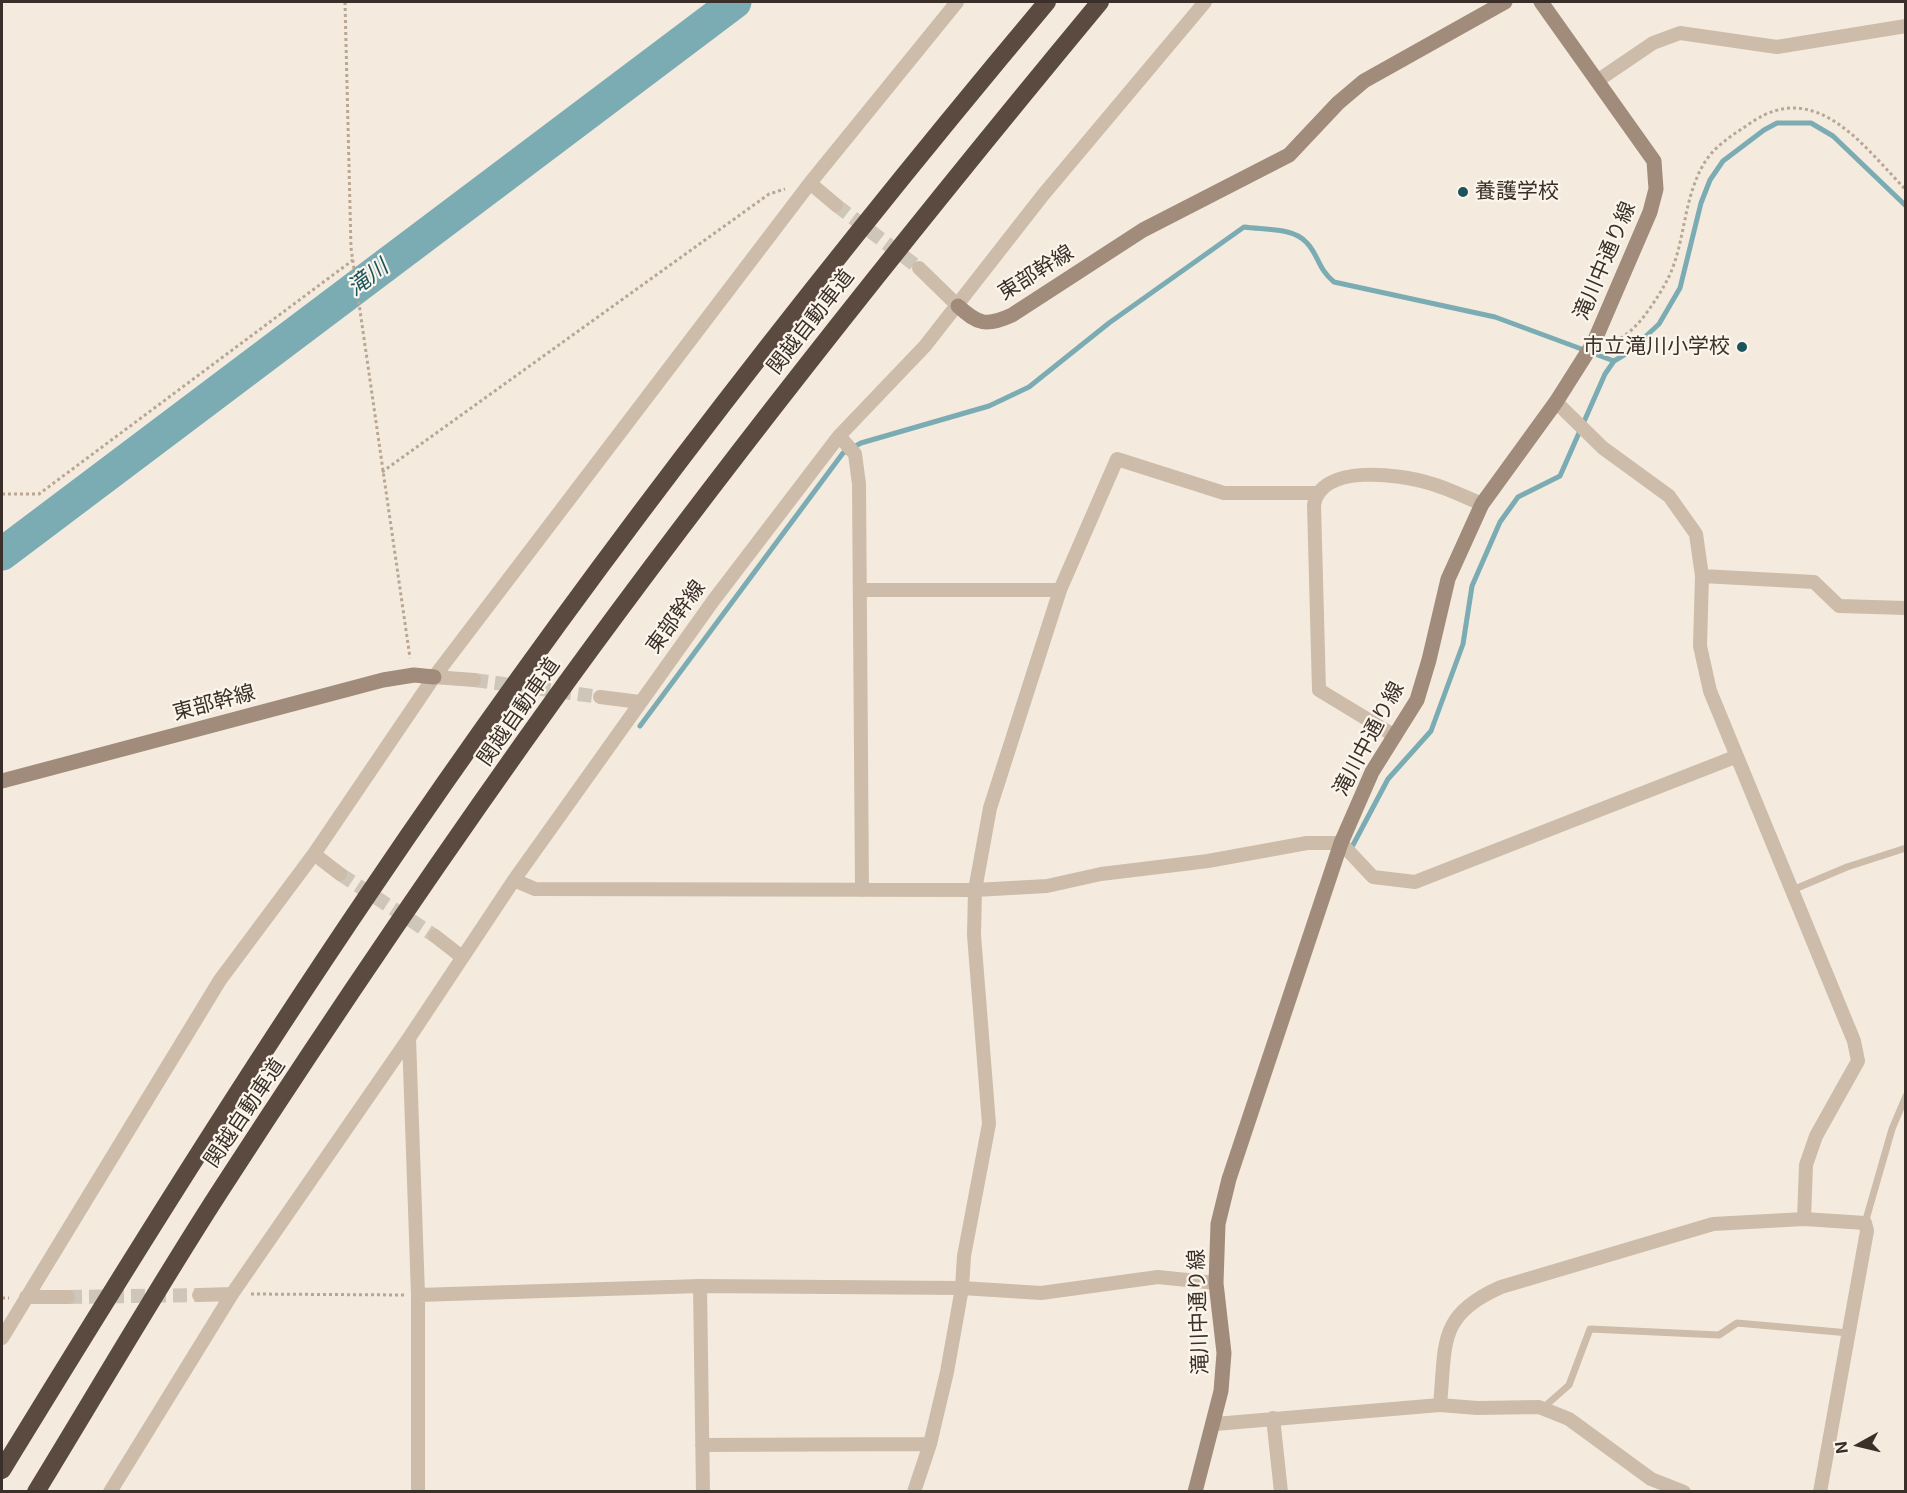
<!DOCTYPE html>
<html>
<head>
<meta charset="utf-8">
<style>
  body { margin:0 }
  #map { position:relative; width:1907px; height:1493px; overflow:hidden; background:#f4ebde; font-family:Inter,sans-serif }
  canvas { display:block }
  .frame { position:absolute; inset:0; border:3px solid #3a3029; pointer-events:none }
  .north { position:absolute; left:1829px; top:1415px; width:60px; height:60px; -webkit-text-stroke:4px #fbf5eb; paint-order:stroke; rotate:262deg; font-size:16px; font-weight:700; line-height:24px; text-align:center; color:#3a3029 }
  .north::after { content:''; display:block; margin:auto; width:21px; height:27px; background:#3a3029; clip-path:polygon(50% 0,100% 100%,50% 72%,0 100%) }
</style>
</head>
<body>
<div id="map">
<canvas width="1907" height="1493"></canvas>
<div class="frame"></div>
<div class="north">N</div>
</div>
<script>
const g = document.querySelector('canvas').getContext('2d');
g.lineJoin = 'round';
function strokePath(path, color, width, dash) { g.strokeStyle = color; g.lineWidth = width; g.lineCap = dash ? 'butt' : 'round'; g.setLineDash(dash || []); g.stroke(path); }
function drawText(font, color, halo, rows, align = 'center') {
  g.font = font + ' Inter,"Noto Sans JP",sans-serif'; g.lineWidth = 4.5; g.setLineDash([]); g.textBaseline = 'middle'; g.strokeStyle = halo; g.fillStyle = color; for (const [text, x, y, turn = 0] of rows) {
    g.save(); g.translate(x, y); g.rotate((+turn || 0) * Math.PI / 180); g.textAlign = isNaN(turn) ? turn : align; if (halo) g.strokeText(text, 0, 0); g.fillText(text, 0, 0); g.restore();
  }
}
strokePath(new Path2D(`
  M640,726L843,453L861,443L989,406L1029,387L1109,323L1244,227C1263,230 1294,227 1307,243C1319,256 1318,269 1334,282L1495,317L1614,361
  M1353,845L1388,779L1431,731L1463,644L1472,586L1500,522L1518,497L1560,476L1605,374L1614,361L1629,352L1659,324L1680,288L1701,203L1710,180L1723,161L1764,130L1777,123H1811L1833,136L1906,206`), '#7bacb3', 5);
strokePath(new Path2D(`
  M2,554L735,2`), '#7bacb3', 33);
strokePath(new Path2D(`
  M836,205L919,268
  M474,680L600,697
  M340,874L435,936
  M68,1297L199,1295`), '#cfc6ba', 14, [14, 7]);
strokePath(new Path2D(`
  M345,2L351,248L410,658
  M1610,344C1624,338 1636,327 1645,315C1655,301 1664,288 1671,272C1685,238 1684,200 1702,167C1713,146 1733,135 1752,122C1817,78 1865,148 1906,190
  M382,472L769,194L785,189
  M2,494H39L353,260
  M251,1294L404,1295
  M2,1298H9`), '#b9a693', 3, [3, 3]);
strokePath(new Path2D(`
  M1790,891L1847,867L1906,848
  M1865,1223L1892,1129L1906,1096
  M1543,1408L1569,1385L1590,1329L1719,1335L1737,1323L1849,1333`), '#cdbca9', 7);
strokePath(new Path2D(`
  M1597,81L1653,43L1680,33L1777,47L1906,26
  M810,183L836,205
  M919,268L958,306
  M1556,402L1603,448L1669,496L1696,534L1702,576L1700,646L1710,691L1854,1041L1858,1061L1816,1136L1806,1165L1804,1219
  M839,436L855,454L859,484L862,890
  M1702,576L1814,582L1839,606L1906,608
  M861,590H1060
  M434,677L474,680
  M600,697L640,702
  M1395,736L1319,690L1314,505C1321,463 1399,474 1429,483C1447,488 1465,497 1482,504
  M314,854L340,874
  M514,880L535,889L975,890L1047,886L1101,874L1208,861L1307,843H1341L1373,877L1415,882L1735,757
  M435,936L462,957
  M409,1038L418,1295V1492
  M700,1286L703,1492
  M199,1295L232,1294
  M418,1295L700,1286L962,1288L1041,1293L1158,1277L1216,1283
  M26,1297H68
  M2,1338L220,980L314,854L434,677L810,183L957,2
  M1440,1405C1446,1344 1437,1315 1501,1287L1713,1224L1804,1219L1865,1223L1867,1231L1820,1492
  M1273,1418L1281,1492
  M1215,1424L1440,1405L1477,1408L1539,1407L1569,1419L1651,1479L1684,1492
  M702,1445L930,1444
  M110,1492L232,1294L409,1038L514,880L713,601L839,436L925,346L1043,195L1205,2
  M914,1492L930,1444L947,1372L962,1288L964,1256L989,1124L974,935L975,890L990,808L1060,590L1117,459L1224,493H1316`), '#cdbca9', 14);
strokePath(new Path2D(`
  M958,306C978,324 986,327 1012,315L1143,230L1289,155L1338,103L1364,81L1505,2
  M2,781L383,680L414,675L434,677
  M1195,1492L1221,1391L1224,1353L1216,1283L1218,1224L1229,1179L1341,843L1372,772L1417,700L1429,660L1448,579L1482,504L1556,402L1594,342L1650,212L1656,189L1654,161L1541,2`), '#a18b7a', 15);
strokePath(new Path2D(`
  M2,1470C122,1274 243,1079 372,889C580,581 808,287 1047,2
  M36,1492C99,1389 159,1285 224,1185C334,1015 448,847 566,683C736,449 916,224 1100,2`), '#5b4a40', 18);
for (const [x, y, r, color] of [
  [1463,192,6,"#1c545e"],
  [1742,347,6,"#1c545e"]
]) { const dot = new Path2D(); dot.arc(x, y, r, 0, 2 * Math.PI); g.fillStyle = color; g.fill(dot); strokePath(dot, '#fbf5eb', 2); }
drawText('21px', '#3a3029', '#fbf5eb', [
  ["養護学校",1475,192],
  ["市立滝川小学校",1730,347,"right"]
], 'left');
drawText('21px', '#3a3029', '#fbf5eb', [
  ["滝川中通り線",1605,261,-67],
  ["東部幹線",1036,273,-32],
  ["関越自動車道",811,322,-52],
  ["東部幹線",676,617,-54],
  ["東部幹線",214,703,-15],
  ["関越自動車道",519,712,-55],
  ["滝川中通り線",1369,739,-62],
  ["関越自動車道",245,1113,-56],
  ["滝川中通り線",1199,1312,-92]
]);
drawText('italic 22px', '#1c545e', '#fbf5eb', [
  ["滝川",368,278,-37]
]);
</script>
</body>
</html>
